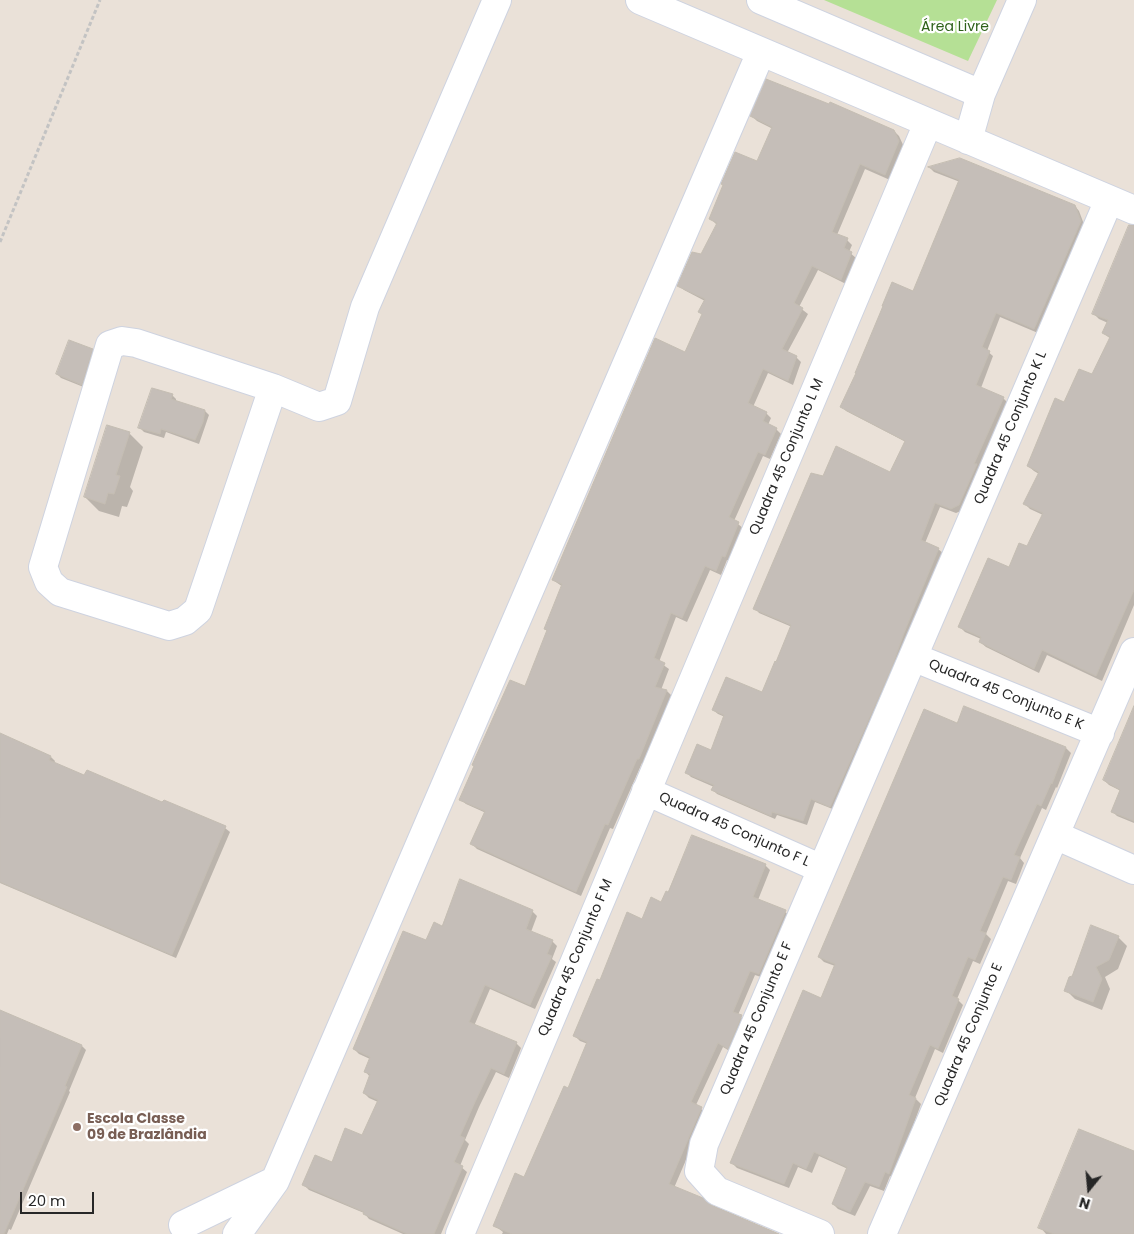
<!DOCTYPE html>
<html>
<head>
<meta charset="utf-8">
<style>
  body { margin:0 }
  #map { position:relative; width:1134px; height:1234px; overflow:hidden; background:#eae1d8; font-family:Poppins,sans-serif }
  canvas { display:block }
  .north { position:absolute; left:1064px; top:1164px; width:50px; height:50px; -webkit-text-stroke:4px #fff; paint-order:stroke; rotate:197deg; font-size:14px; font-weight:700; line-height:20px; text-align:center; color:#272727 }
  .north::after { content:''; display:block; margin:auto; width:18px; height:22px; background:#272727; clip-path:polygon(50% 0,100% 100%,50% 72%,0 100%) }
  .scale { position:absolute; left:20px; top:1192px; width:74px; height:22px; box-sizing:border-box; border:2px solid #272727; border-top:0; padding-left:6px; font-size:15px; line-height:18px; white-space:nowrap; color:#272727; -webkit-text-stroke:4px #fff; paint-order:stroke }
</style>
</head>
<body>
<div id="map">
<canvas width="1134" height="1234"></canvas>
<div class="north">N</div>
<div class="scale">20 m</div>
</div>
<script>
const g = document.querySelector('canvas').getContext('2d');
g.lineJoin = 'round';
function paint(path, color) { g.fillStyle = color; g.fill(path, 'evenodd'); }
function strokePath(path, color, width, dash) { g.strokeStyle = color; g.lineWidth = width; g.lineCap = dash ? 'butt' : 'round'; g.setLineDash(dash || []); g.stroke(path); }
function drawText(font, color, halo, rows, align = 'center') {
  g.font = font + ' Poppins,sans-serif'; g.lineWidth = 4.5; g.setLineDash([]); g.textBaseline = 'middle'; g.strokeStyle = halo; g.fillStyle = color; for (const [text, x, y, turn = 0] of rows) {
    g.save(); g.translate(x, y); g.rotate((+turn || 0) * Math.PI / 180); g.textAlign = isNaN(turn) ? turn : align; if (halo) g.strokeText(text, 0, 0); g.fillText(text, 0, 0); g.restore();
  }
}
paint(new Path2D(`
  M824,0H997L968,61Z`), '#b5e095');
paint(new Path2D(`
  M752,116L894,131L899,136L904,147L890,180L865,169L837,235L847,240L852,245L849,252L856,258L846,284L818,270L799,307L808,314L787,353L796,357L801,362L793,385L768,373L753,407L766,413L771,418L768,425L776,429L781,434L770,459L763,456L734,521L743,528L730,561L727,560L721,575L710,570L687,622L676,617L659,662L669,669L661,690L667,691L672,696L644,763H642L613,829L610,828L581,896L477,849L472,844L486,813L466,804L460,799L525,688L548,631L545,629L563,587L553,580L685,354L703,315L705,301L684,290L679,285L702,256L717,225L711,219L758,163L773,129L757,121Z
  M960,159L1075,206L1079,211L1085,227L1038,333L1000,317L987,351L993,356L981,388L1003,398L1007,402L979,468L980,470L963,510L956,513L940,507L925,543L938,549L943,553L835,810L815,802L807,825L777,815L775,819L717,794L713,790L714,787L691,777L686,772L712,752L725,717L718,714L713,710L763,694L792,627L759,613L755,608L823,478L890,473L906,442L846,411L842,406L913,293L960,182L934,172L930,168Z
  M1134,247V605L1102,681L1047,655L1039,673L986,647L980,642L981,639L965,632L960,627L1028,548L1043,515L1030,509L1025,504L1039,474L1034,471L1028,466L1065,404L1093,376L1111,339L1103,333L1108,323L1099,319L1093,313Z
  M92,350L96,354L86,388L61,378L57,374Z
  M172,395L176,399V401L205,411L209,415L199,444L166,432L164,438L144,432L140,428Z
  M129,433L143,447L130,487L133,491L127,507L122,506L119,517L99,511L85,497Z
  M965,708L1066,748L1071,753L1057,788L1056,787L1046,810L1042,808L1020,858L1024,863L1016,884L1008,881L986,934L991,939L980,964L973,961L957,999L963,1005L943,1053L935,1049L915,1098L921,1104L894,1178L890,1176L884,1191L870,1186L855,1216L838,1209L833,1204L848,1169L819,1156L812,1173L798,1167L789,1188L737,1168L732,1163L822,1000L835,966L824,962L819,957L958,724Z
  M1134,712V823L1117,816L1112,811L1121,791L1109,785L1104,780Z
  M0,735L51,757L55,761L54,764L85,777L163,804L164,801L225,828L230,832L176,958L0,883Z
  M765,865L770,870L758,900L785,912L790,916L764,978L755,975L738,1015L746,1021L733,1053L723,1047L696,1105L706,1113L674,1188L710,1206L776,1234H502L503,1232L494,1225L525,1178L569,1090L588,1044L580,1041L575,1036L601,982L643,920L662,903L668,893Z
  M532,911L537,916L531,932L552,941L557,946L552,959L556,962L535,1009L490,989L474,1026L517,1044L521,1048L509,1078L496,1072L479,1107L465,1140L469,1144L460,1166L467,1172L441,1234H403L369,1219L364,1213L309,1190L304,1185L332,1164L362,1137L378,1102L369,1098L364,1093L370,1077L365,1071L370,1059L359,1054L354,1049L427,942L443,927Z
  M1118,937L1127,946L1118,969L1105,977L1110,989L1102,1010L1075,999L1066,990Z
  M0,1033L82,1046L86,1050L69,1091L70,1092L11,1230L9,1229L7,1234H0Z
  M1134,1153V1234H1046L1040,1227Z`), '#0003');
const building = new Path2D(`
  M766,79L829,104L830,102L894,130L899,141L885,175L860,164L832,232L848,238L844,248L852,252L841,280L812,266L794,303L803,308L782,349L797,356L788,381L763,369L748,403L767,412L763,421L777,428L765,455L758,452L729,517L739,522L725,557L722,556L716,571L705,566L682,618L671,613L654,658L665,663L655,687L667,690L639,759H637L608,825L605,824L576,892L470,844L485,811L459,800L474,766L472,765L510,680L525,686L547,630L544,629L562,584L552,580L655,338L685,352L702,314L698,312L705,299L677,286L692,252L701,254L717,223L709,219L723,185L721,184L735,152L757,161L772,127L750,116Z
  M960,158L1075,205L1081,221L1034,329L996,313L982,347L990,351L976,385L1004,397L974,464H977L959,505L951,509L935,503L921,540L939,548L904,633L892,667L830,807L811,799L803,821L772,812L771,816L711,790L714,785L685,773L697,744L711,750L724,715L712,710L726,677L762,692L775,661L776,662L791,625L753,609L811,473L823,476L836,446L890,472L905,441L840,407L856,373H855L883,306H882L892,282L913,291L959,180L928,167Z
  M1129,225H1134V590L1096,676L1042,650L1034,669L979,642L981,637L958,627L988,558L1009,567L1019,543L1027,546L1043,513L1023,504L1039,472L1027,466L1055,398L1064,402L1079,369L1092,374L1110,337L1102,333L1108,320L1092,314Z
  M69,340L93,349L82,385L56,374Z
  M152,388L173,394L171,399L205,410L203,422L195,440L161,429L160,434L138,428Z
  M107,425L130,432L116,475L120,476L114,494L108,493L105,504L84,497Z
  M964,706L1066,747L1052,784L1051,783L1041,806L1037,804L1014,855L1020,857L1011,880L1003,877L980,931L986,933L975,960L968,957L952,996L959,999L938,1049L930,1045L909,1095L916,1098L889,1174L885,1172L879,1187L865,1182L850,1212L832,1204L847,1167L814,1152L806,1169L793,1163L784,1184L730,1163L803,990L821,998L835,964L818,957L924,709L957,723Z
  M1134,706V821L1111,812L1120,790L1103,780Z
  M0,733L51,756L49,760L84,775L87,770L162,802L164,800L226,826L172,955L0,882Z
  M692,835L766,864L753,897L786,910L759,974L750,971L733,1012L742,1015L728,1049L718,1043L691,1102L702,1107L669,1184L703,1198L711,1205L779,1234H512L493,1226L515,1173L524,1177L564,1086L568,1088L587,1042L573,1036L597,979L600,980L627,912L642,919L651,897L661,902L666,891L668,892Z
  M460,879L533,910L526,929L553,940L547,954L552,956L530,1005L485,985L469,1022L517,1042L504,1074L491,1068L475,1102L460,1136L465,1138L454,1162L463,1166L434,1234H407L363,1214L364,1212L302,1185L315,1155L332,1162L345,1128L362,1135L378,1100L363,1093L370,1074L364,1072L370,1057L353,1049L403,931L426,940L434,922L442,926Z
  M1091,925L1119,936L1109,960L1096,967L1102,979L1093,1002L1064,991L1069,977L1072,976Z
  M0,1010L82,1045L65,1086L67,1087L4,1234H0Z
  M1079,1129L1134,1151V1234H1054L1038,1228Z`);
paint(building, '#c5beb8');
strokePath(building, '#c4bdb2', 1);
const minor = new Path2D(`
  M640,0L1134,210
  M761,0L981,94
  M968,140L981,94L1022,0
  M273,388L198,610L185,621L169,626L60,592L49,582L43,567L110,345L122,341L136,343L273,388L319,407L337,401L365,307L497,0
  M913,657L1100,733
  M646,791L822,869
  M1055,835L1134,870
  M183,1225L274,1181
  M237,1234L275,1181L761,52
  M460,1234L928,123
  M820,1234L717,1191L699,1171L704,1144L1109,200
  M882,1234L1134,652`);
strokePath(minor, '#ced3e0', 30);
strokePath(new Path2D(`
  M0,242L100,0`), '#c3c3c3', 3, [4, 2.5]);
strokePath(minor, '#fff', 28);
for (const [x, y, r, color] of [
  [77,1127,5,"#8d6e63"]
]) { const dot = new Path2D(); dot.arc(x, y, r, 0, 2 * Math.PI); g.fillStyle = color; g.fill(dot); strokePath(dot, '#fff', 2); }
drawText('14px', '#2e611a', '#fff', [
  ["Área Livre",955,27]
]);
drawText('14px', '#272727', '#fff', [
  ["Quadra 45 Conjunto K L",1011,428,-67],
  ["Quadra 45 Conjunto L M",787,457,-67],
  ["Quadra 45 Conjunto E K",1006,695,22],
  ["Quadra 45 Conjunto F L",734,830,24],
  ["Quadra 45 Conjunto F M",576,958,-67],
  ["Quadra 45 Conjunto E F",757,1019,-67],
  ["Quadra 45 Conjunto E",969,1035,-67]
]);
drawText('bold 14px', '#785e54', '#fff', [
  ["Escola Classe",87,1119],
  ["09 de Brazlândia",87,1135]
], 'left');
</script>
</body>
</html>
